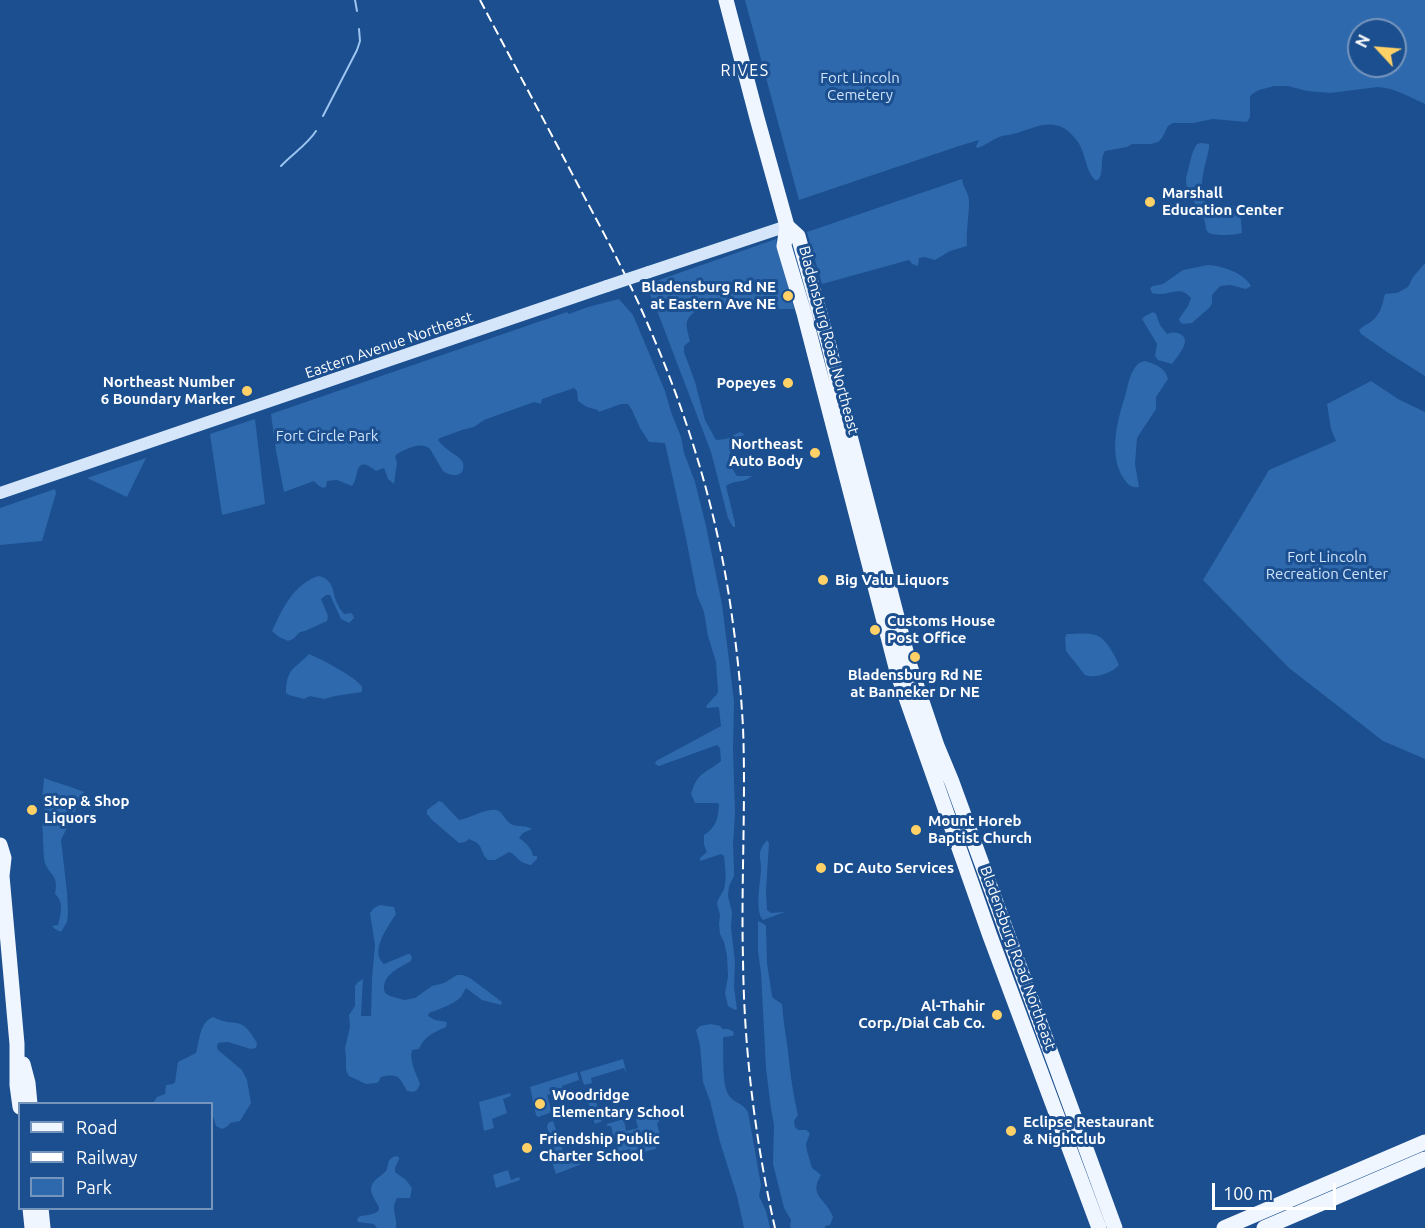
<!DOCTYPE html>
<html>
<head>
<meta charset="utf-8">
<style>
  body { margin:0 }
  #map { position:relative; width:1425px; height:1228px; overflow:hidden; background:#1b4f8f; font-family:Ubuntu,sans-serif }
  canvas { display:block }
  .legend { position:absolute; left:18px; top:1102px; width:195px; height:108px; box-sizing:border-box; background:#1b4f8f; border:2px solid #7695bc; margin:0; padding:8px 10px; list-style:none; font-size:18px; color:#fff }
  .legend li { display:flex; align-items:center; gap:12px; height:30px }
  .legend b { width:30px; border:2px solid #7695bc }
  .north { position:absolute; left:1347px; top:18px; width:60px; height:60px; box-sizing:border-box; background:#1b4f8f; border:2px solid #7695bc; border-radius:50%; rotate:296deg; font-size:16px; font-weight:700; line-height:24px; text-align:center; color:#fff }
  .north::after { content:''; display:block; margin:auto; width:21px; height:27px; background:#ffd166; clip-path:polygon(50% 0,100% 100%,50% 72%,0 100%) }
  .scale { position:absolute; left:1212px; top:1183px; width:124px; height:27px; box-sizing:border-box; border:3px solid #fff; border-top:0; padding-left:8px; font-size:18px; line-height:21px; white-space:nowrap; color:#fff; -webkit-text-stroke:4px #1b4f8f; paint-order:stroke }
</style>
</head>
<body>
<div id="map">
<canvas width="1425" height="1228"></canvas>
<ul class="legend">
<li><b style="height:8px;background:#f0f6ff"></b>Road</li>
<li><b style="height:8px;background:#fff"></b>Railway</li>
<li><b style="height:16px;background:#2e69ad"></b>Park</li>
</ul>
<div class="north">N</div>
<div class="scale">100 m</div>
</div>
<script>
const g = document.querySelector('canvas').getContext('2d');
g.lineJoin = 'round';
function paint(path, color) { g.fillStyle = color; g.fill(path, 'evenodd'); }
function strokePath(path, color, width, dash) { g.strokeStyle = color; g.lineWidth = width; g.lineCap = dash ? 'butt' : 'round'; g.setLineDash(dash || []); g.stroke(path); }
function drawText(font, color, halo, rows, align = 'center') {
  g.font = font + ' Ubuntu,sans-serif'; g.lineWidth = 6; g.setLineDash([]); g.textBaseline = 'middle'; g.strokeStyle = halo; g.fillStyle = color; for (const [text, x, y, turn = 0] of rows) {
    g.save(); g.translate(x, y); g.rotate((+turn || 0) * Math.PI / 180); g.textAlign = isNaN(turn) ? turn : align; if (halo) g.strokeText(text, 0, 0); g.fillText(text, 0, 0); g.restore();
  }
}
paint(new Path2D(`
  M745,0H1425V104C1409,97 1395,88 1378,87L1330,93L1307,91L1288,86H1274L1259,90L1252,94L1250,97V117L1247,122L1213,119L1193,123H1173L1168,126L1162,138L1158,142L1151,144H1132L1127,147L1105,151C1099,160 1105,172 1098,180H1095C1085,170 1086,154 1078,142C1060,117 1044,124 1020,132C1014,134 1008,135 1002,136C992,139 986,146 977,148L976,146L979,140L959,146L799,200ZM1359,30H1395V66H1359Z
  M1201,143L1209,144V148C1206,165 1194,194 1210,207C1220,205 1233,203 1240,210L1242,233C1236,235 1210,237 1207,231C1205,227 1206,222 1203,217C1198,207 1185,190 1186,180C1186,176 1188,171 1189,166C1191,159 1192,151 1197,144Z
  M962,179C963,188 969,192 969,202C969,217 966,230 967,246L950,251L935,260L924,257L919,258L918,266L912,264L909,260L822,284L807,232Z
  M776,239L794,309L697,310C683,320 686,325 690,341L684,346V352L695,382L705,420L716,440L726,439L740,432L744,434L738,443L732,446L733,449C724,457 732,468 737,476H752C745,483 733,480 726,486L735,523V527H733L728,518L711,452L656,308C653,302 649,296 650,289L663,285L656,281Z
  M1425,263V376L1390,354L1361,334L1359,330C1364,325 1371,323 1375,318C1381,312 1383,302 1385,294L1397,293L1408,287L1413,277Z
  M1208,265C1222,266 1243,272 1251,286L1246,289L1230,285L1220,286L1212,295V303L1210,307L1192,323L1183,324L1180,322L1179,319L1188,306L1191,298C1178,283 1169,298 1152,293L1150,288L1153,286L1163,284L1183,270Z
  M619,299L633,315L665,391L671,412L681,437L684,453L695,482L706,526L722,604L734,701L733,749L735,813L733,845L734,870V876L729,886L728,896L732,912L731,928L735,962L734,987L737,1009L735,1010L728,1006L725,993L728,976L727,956L724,942L720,934L719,924L720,915L717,904C718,898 722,894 724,889C727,878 725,867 724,856L721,854L700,861V858L707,852L704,845V835C717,827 718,818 719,804L717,803H695L691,794C698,771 705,774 721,761L720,748L717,745L659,766L655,764L656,761L721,726L719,708L718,707L707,708L706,706L717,694L718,691L716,662L708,636L704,612L697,595L686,538L665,443L649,442L640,428L632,410L628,404H621L599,412L598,410L587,407L578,401L577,391L574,388L542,399L541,404L534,402L484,420L474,427L462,430L440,438L438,440C444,450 461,456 463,463C466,478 451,477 443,471L430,449C420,441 407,449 397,454L395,456L397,463L394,484L388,479L384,468L376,471C353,453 360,477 352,486L337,480L327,481L326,487C321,489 318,485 314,481L284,492L276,451L271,414L567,312L569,314L588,307Z
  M1153,312L1156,314L1160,325L1167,334C1173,332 1177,332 1182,335C1191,342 1177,357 1172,364L1158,360L1155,356L1157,344L1142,319L1145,316Z
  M1145,361C1155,364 1166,368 1168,379L1156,397V409L1137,438L1135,464L1139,487C1132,488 1128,485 1124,479C1108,455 1117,422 1125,396C1128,386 1129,374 1137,365C1140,362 1141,362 1145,361Z
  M1371,381L1398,399L1425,412V759L1383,741L1289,668L1203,580L1269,470L1336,441L1331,429L1327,404Z
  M255,419L265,504L222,515L210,434Z
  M146,458L127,497L87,478Z
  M55,489L56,493L42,541L0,545V508Z
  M318,576C336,580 331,592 338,605C339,608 342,611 344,614L351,613L353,615L354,618L349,623L341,619L330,595H326L321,599L328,616L327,621L305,631L300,632L293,639L288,641L279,637L272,631C283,608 292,586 318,576Z
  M1067,634C1076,634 1089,632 1098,636C1107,640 1115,656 1119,665C1112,673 1095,679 1085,675L1066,651L1065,637Z
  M309,654C319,658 358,678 362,687C362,688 362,690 362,692L335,696L324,699L310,696L304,699L289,695L286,693C286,668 295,669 309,654Z
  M44,778C57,783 70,786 84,792L61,840L67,892L68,914L67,922L61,932L55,929L52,926L58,925C61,915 64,901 55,894C60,873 46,874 44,859C43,847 43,834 42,821L43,820L49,823L52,816L46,813L42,801Z
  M439,801L442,802L459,820C469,819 486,808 496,810C503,811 505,822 513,825C520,827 525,825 532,829L523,833L519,838C526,843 531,847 533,856H537V859L531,865C516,862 520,857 509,852L495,860H488C478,851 486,845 469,839L465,842L459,843L432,820L427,814V810Z
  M767,840L769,843L766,891L767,910L771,913L785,912L763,920C754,910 761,881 761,867C761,862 759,857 760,853C761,847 764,844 767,840Z
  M380,905L394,907L396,914C388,927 369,951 384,964L408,954H410L412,957L411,961C397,969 380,976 385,993L390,996L404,1000L415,998L432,986L444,983L457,975H463L470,978L502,1002L501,1005L482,1000L466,988C464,991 463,994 461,997C453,1005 439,1009 429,1013L428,1016L435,1020L447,1022L446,1027C435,1032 424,1036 419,1049L412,1050C409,1061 416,1073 420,1084L417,1090L413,1092L407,1091C399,1077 399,1073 381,1077L379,1081L377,1083L366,1084L349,1076L346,1070V1057L345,1048L350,1027L349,1015L355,1006V986L358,982L363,979L361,1016H371L372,978L375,945L370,913L374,908Z
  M758,921L764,924L766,926L767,963L772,996L773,998L782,1004C783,1020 786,1035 788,1051C790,1073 793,1094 798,1115L794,1121L795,1127L798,1130H806L810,1133L806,1144L807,1151L812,1168L821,1175C808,1196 826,1198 833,1217L830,1225L825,1226V1228H790L791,1220L784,1208L773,1164L774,1125L771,1109L766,1068L761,973L758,951Z
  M213,1017C237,1029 240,1013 257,1043L256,1048L251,1049L228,1042L218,1043L217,1047L218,1050L242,1070L247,1080L251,1103L240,1121L230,1123L228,1126L222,1129L216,1126L212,1113V1104L153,1103L157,1097L165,1094L166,1085L173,1084L175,1082L178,1062L196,1053C200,1040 199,1023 213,1017Z
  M711,1024L720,1026L723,1029H728L734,1032L733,1036L724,1037L723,1038C724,1052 721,1087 730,1097C735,1103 744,1104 748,1112L761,1185L759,1196L766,1211L770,1228H744L737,1196L720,1142L710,1101L703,1082L700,1045L696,1030L700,1026Z
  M623,1059L627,1075L624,1068L591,1078L592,1083L584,1085L580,1072Z
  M577,1072L579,1080L562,1086L563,1090L547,1095L552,1112L538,1117L536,1115L530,1087Z
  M592,1089L602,1121L595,1124L585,1091Z
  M510,1093L511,1096L503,1099L507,1113L492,1119L494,1128L484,1131L479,1102Z
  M657,1109L659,1122L657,1123L661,1140L656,1142V1149L631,1155L630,1149L617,1152L611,1126H607V1124L624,1119L626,1131L638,1128L635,1115Z
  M553,1121L565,1157L576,1154L577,1158L585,1156L587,1162L556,1174L552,1162L558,1160L547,1127L548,1123Z
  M396,1156L399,1157V1159L395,1168V1172L406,1180L412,1188L410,1198H397C390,1210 398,1217 396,1228H377L374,1224L358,1222L357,1219L360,1216C395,1213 371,1203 371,1189C372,1179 381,1177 386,1171C390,1164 385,1160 396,1156Z
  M508,1170L511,1180L519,1177L520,1180L496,1188L493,1175Z`), '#2e69ad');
strokePath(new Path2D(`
  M355,0L357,11
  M323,116L357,50L360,41L359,29
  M281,166C292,154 307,145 316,131`), '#9cc4f0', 2);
strokePath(new Path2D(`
  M649,272L787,226
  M0,493L607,286`), '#d6e6fa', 12);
strokePath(new Path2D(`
  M726,0L757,118L787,226L784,246L804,313L898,675L990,936L1099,1228
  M787,226L798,236L829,346L850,436L909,663L937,746L952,782L1115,1228
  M0,845L4,858L2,876L17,1044V1085L20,1107
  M23,1064L28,1083L30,1104
  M30,1208L32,1228
  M41,1208L43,1228
  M1224,1228L1425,1142
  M1264,1228L1425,1159`), '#f0f6ff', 15);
strokePath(new Path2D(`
  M480,0C512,61 545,122 577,183C602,230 628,277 649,327C690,421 720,522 733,624C738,658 741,692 743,727C746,804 741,882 743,959C744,1049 755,1140 775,1228`), '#fff', 2, [10, 4.5]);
strokePath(new Path2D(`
  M607,286L649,272`), '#d6e6fa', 12);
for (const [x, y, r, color] of [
  [1150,202,6,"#ffd166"],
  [788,296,6,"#ffd166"],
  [788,383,6,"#ffd166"],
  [247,391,6,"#ffd166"],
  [815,453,6,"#ffd166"],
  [823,580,6,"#ffd166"],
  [875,630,6,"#ffd166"],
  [915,657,6,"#ffd166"],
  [32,810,6,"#ffd166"],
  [916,830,6,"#ffd166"],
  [821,868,6,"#ffd166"],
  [997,1015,6,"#ffd166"],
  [540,1104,6,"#ffd166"],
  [1011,1131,6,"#ffd166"],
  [527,1148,6,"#ffd166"]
]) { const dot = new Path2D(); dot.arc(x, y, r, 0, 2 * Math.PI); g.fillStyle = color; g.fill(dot); strokePath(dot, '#1b4f8f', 2); }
drawText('15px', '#cfe3fa', '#1b4f8f', [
  ["Fort Lincoln",860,78],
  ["Cemetery",860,95],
  ["Fort Circle Park",327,436],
  ["Fort Lincoln",1327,557],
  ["Recreation Center",1327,574]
]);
drawText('bold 15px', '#fff', '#1b4f8f', [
  ["Marshall",1162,193],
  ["Education Center",1162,210],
  ["Bladensburg Rd NE",776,287,"right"],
  ["at Eastern Ave NE",776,304,"right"],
  ["Northeast Number",235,382,"right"],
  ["6 Boundary Marker",235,399,"right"],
  ["Popeyes",776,383,"right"],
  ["Northeast",803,444,"right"],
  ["Auto Body",803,461,"right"],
  ["Big Valu Liquors",835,580],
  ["Customs House",887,621],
  ["Post Office",887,638],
  ["Bladensburg Rd NE",915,675,"center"],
  ["at Banneker Dr NE",915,692,"center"],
  ["Stop & Shop",44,801],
  ["Liquors",44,818],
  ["Mount Horeb",928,821],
  ["Baptist Church",928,838],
  ["DC Auto Services",833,868],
  ["Al-Thahir",985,1006,"right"],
  ["Corp./Dial Cab Co.",985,1023,"right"],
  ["Woodridge",552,1095],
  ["Elementary School",552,1112],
  ["Eclipse Restaurant",1023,1122],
  ["& Nightclub",1023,1139],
  ["Friendship Public",539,1139],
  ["Charter School",539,1156]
], 'left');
drawText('15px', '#fff', '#1b4f8f', [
  ["Bladensburg Road Northeast",829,340,75],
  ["Eastern Avenue Northeast",389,345,-19],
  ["Bladensburg Road Northeast",1018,958,70]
]);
g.letterSpacing = '1.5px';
drawText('16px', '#fff', '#1b4f8f', [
  ["RIVES",745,71]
]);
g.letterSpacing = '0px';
</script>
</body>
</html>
